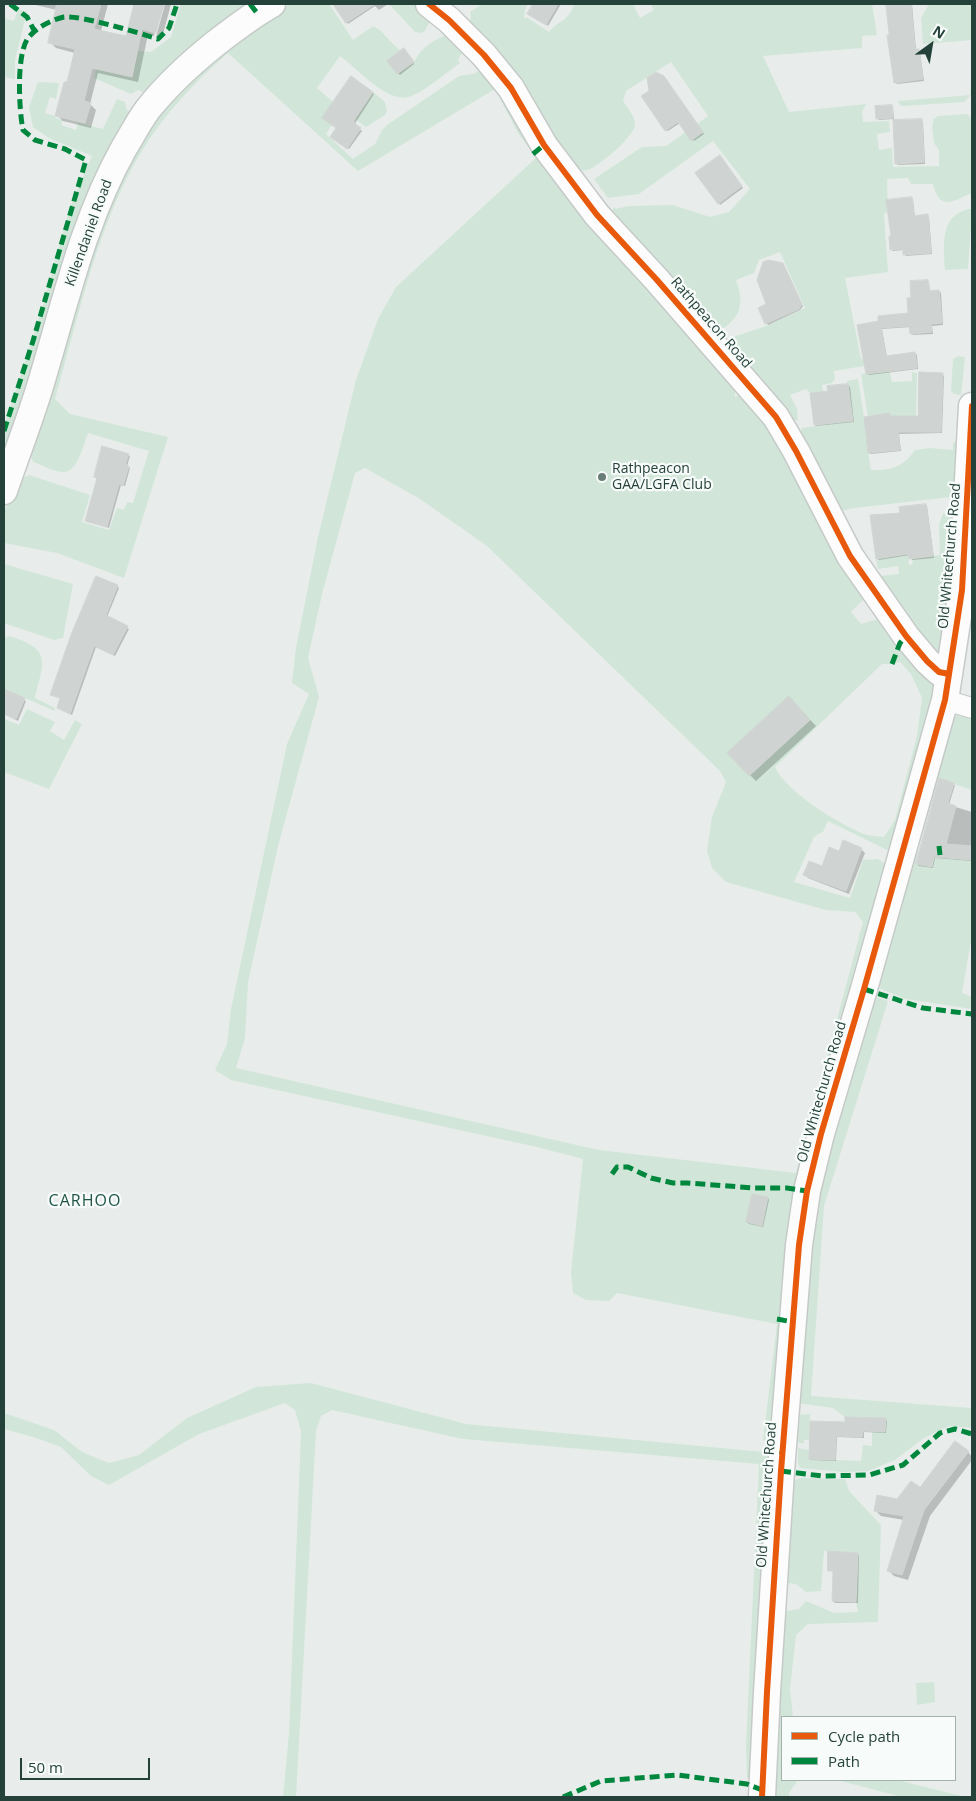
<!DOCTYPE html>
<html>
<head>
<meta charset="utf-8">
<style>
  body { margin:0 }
  #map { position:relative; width:976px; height:1801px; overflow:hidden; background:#e8edeb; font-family:"Open Sans",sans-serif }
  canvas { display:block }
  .frame { position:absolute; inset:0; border:5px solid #24423a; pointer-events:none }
  .legend { position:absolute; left:781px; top:1716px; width:175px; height:65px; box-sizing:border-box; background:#f7fbf9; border:1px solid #a3b1ad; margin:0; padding:6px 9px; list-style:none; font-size:15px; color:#24423a }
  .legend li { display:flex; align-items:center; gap:10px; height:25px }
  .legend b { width:25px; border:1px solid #a3b1ad }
  .north { position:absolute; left:906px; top:20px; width:50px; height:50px; -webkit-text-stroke:4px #f7fbf9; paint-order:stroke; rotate:32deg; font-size:14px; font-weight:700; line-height:20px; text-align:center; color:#24423a }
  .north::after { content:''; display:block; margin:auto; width:18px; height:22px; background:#24423a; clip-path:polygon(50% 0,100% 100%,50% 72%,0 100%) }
  .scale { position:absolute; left:20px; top:1758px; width:130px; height:22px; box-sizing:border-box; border:2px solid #24423a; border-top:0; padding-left:6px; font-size:15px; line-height:18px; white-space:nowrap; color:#24423a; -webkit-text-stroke:4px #f7fbf9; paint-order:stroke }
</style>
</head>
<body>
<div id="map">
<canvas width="976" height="1801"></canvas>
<div class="frame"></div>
<ul class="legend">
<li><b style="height:6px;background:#e8590c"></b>Cycle path</li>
<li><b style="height:6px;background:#00873e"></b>Path</li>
</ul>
<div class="north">N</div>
<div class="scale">50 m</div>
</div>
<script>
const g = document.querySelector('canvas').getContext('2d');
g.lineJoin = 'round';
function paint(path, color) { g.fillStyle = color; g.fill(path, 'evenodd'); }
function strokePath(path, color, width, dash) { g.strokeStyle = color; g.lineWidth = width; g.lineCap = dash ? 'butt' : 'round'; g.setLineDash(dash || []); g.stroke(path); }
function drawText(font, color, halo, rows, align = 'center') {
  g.font = font + ' "Open Sans",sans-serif'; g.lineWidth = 4.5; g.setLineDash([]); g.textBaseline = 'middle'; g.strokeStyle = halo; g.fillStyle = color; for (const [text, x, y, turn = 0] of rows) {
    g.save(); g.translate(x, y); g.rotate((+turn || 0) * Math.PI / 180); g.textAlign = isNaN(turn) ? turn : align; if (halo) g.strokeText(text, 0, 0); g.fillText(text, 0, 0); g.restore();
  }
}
paint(new Path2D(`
  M181,4H243L246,8L149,95L138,90L131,94L94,78L97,64L132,76L138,51L151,52L171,37Z
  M290,4H329L353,40L373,26L380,30L394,45L414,62C425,43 434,40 454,32L466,45L458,60L460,63C447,72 422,94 408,97C387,103 356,67 340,56L317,88L333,102L332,125L326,134L353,159L375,144L382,130L387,125L459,76L473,74L486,68L533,145L529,148L518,133L495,89L358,171L228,53C196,81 166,112 143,149C98,222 78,318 55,399L70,414L168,437L124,578L57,553L4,543V513L17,478L20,479L29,475L90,495L82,522L109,530L117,508L124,510L127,502L133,503L149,451L88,433C84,444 77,473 64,472C54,472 42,465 33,462L30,453L115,181L180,84L255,24Z
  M389,4H420L434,14L425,31L421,33L415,32Z
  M482,4H528L525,10L524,18H528L549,32C559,19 569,22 574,4H633L640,18L654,10L651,4H872L877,35L862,36V48L763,56L789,112L866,104L862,112L863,122L889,121L890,132L877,134L879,150L892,148L893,167L939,166V150L934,143L932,126L934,119L938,116L967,114L972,119V193C954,200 940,213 933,184H911L908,178L887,179L888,212L884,214L888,272L845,278L861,359L886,355L892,382L912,381V372L917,373L916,416L865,429L871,470C892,470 902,468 915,450L929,448L953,450V442L958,443L955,502L951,501V497L854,508L838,512L799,438L802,428L836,423L851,409L847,381L858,379L864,417H868L861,374L871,373L870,365L834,371L835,379L832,383L822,385L823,391L810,393L806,389L790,395L797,409L798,421L790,418L727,344L733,337L766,326L805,308L780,252L759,260L754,273L736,280C745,304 741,319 717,332L611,213L614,207L616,209L629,206L673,205L710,217L729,212L750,189L713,141L639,194L608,198L594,179L642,147L666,146L686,132L691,140L703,132L697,124L708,116L671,62L626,91L623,101C627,108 636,117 635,125C634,137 597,168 587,170C583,171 578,170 575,170L468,26L471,17L470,12Z
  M929,4H972V40L923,44L921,18Z
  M18,9L27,12L15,60V79L4,77V18L14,21Z
  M972,76V94L964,102L903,106L900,105L898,101L970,95Z
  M38,82L59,83L56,99L50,97L45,113L55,116V118L63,120L61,125L76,130L78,123L103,129L117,99L125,102L127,110L134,114L4,471V427L43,305L70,207L92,156L49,138L33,127L29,107Z
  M373,92L385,102L387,111L385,115L366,127L355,119Z
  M537,157L735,380V397L743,393L764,408L868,595L851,612L861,624L881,618L931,681L936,695L893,849L887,850L828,821L823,832L818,834L814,837L794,882L850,898L863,860L878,859L888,866L865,957L774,1433L769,1439L763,1441L777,1324L617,1293L609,1301L586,1300L573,1293L571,1272L583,1159L537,1147L231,1080L215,1070L227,1044L231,1009L287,744L309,694L292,683L296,648L318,537L356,380L378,319L396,287ZM365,468L420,499L487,546L720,771L726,782L712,817L707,851L712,868L726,882L826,910L855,912L863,922L796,1173L599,1150L236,1068L245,1038L248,982L278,846L319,697L308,658L322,594L355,473ZM900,662L911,674L922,698L917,736L895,820L884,837C877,836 870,836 864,834C839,824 786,792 775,767L882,664H892Z
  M968,209H972L968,269L945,270C944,252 940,226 957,214C959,212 964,211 968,209Z
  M958,356L965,357L961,395L954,394L951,391L953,359Z
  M943,513L950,517L956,515L959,517L942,655L930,654L880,576L899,574L898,566L878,569L876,559L899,555L905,529L909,565L913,564L912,559L940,555L939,525Z
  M4,564L73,584L63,638L54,640L7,624L4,625Z
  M9,636C52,649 44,661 35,698L55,708V711L4,689V638Z
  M27,709L55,722L50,731L64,740L75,720L82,724L49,789L4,772V719L19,725Z
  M959,713H972V790L937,778L920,838L916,837L953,718Z
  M912,851H918L916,864L932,867L934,854L946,858L972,860V935L962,993L972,997V1009L906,999L881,989L878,986Z
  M876,997L888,1001L824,1206L811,1396L972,1408V1428L949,1426L924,1438L895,1460L868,1471L842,1472L800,1468L798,1464V1448L809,1450V1459L861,1461L863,1445L872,1446V1431L885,1432V1418L845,1417L833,1408L796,1403L815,1192L872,1000Z
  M311,1383L466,1424L764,1452L773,1460L750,1776L747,1779L746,1745L759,1464L463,1439L332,1410L321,1416L316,1431L296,1797H283L289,1733L301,1432L295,1410L285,1403L199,1434L109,1485L91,1476L61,1447L33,1437L4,1429V1413L54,1430L82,1452L109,1463L139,1455L187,1418L256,1387Z
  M810,1414L809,1440H804V1443H798L800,1415Z
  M802,1478L845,1479L849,1491L881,1525L878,1622L808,1624L796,1635L790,1689L793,1717H782V1780H798L789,1793V1797H770L781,1612L799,1609L806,1601L834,1613L858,1612L856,1602L858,1553L824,1551L821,1591L806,1592L796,1584L787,1583L788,1489L795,1480Z
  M934,1682L935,1702L917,1705L916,1683Z
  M837,1780H897L966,1797H902Z`), '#d1e6d8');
paint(new Path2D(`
  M31,4H108L101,31L127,37L136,4H162L154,36L148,34L138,82L98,73L90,104L96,110L91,128L63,121L57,115L68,84L75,53L56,48L50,42L57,10Z
  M165,4H171L162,38L156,37Z
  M334,4H388L379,10L375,6L348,24Z
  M535,4H561L548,26L529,13Z
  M888,4H912L916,50L920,52L924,81L897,84L895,82Z
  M406,52L414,64L400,75L398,73Z
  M351,78L374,94L354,125L362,131L349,149L333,138L337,128Z
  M665,79L704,134L694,141L680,123L668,131L666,130Z
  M892,106L893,108L894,119L879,120L878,119Z
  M921,120L923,122L925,164L898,165L896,163Z
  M721,158L743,188L720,205L719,203Z
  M912,198L913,200L915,217L928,216L929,217L932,254L906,256L904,250L893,251L892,250Z
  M783,264L803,306L800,310L768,325L766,323L768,305Z
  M927,281L929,283L930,292L939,291L941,293L943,325L932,326L933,334L913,335L911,333V327L882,329L887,357L915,353L917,355L918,369L869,375L867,373L859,326L910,314L913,299Z
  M942,374L944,376L942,433L899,434L901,451L871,454L869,453L890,415L891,416L919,417Z
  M848,385L850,387L854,422L816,426L815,425L829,392Z
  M128,455L130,456L127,466L130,468L125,486L121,485L109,528L88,522L87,521L97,478L95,477Z
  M925,505L927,506L934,558L912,560L910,555L879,560L877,558L901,514Z
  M117,586L119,588L107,617L129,629L115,656L96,647L72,715L58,708L61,699L52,694Z
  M4,691L26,701L18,721L4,714Z
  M795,704L816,726L756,781L750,775Z
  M953,784L955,785L949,805L972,812V861L935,858L933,868L919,866L917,864Z
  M861,849L865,853L849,894L808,878L804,874L822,867L839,853Z
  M768,1198L769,1200L763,1227L749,1224L747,1222Z
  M885,1420L887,1421L886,1433L864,1432V1438L837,1437L836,1461L811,1460L810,1459L846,1424Z
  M968,1452L972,1457V1460L930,1516L908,1580L894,1576L888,1570L904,1520L881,1516L875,1510L920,1489Z
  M858,1554L859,1556L858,1603H835L833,1601L834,1572L829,1570Z`), '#0003');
const building = new Path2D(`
  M57,4H101L94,29L126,36L134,4H164L156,33L142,29L132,77L92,68L84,101L91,103L85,123L55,116L64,82H67L75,49L48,43Z
  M333,4H375L346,23Z
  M533,4H558L546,25L527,14Z
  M886,4H911L915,49H919L923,79L894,83L887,35H889Z
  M404,48L414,62L397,74L387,61Z
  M656,72L664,76L703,132L691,141L678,122L665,131L641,96L649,91L647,78Z
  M351,76L373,92L353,122L361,128L347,149L330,137L336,128L322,118Z
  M892,105L893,118L876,119L875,106Z
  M922,119L924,162L895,164L893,120Z
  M720,155L742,186L718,204L695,173Z
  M912,197L914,216L928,214L931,253L903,255V249L890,250L889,236H891L886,200Z
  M769,260L783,263L802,304L799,309L765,324L758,308L766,304L757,280L763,262Z
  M928,280L929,291L939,290L942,323L931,324L932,332L910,334L909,326L881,328L886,356L915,352L917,368L866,374L857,325L878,321V316L908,313L907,298H911L910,281Z
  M919,372L943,373L941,432H898L900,450L868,453L864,417L890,413V416H918Z
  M848,384L853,421L814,425L810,393L828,391L827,386Z
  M102,446L129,454L125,465L129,466L123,486L119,484L107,527L85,521L97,478L94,477Z
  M926,504L933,556L909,559L908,554L876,559L870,515L900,513L899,507Z
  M96,576L118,585L106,615L128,626L113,655L94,646L70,714L57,708L60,698L50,695L71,635Z
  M4,689L25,698L16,719L4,714Z
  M789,696L810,720L749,776L727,753Z
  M939,778L954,783L948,803L956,806L946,844L972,846V860L934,857L932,867L916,864Z
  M843,840L862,848L846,891L803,875L809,861L822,866L829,847L839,851Z
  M752,1194L768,1197L762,1226L746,1222Z
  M845,1417L886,1418L885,1432L863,1431L862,1437L836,1436L835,1460L809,1459L810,1421L845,1422Z
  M955,1441L969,1451L924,1510L902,1575L887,1571L904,1516L874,1511L877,1495L897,1499L911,1481L920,1487Z
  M828,1551L858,1553L856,1602L832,1601L833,1571H828Z`);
paint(building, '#cfd4d2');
strokePath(building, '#d1d6d4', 1);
const minor = new Path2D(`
  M945,700L972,708`);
const tertiary = new Path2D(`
  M429,4L449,20L484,55L511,88L544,145L597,215L657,280L776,417L796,451L850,556L906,636L927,661L939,672L949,674
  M4,491C16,455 30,420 41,383C65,304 83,221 124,148C132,135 139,121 148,109C168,84 191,63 216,43C234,29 252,15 272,4
  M762,1797L767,1692L781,1471L799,1245L807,1191L821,1134L864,989L945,700L962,590L972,406`);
strokePath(minor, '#c5cac8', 22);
strokePath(tertiary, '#c5cac8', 29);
strokePath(minor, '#fcfcfc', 20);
strokePath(tertiary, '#fcfcfc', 26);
strokePath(new Path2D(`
  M10,4L27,17L35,32
  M250,4L257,13
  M533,154L544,145
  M4,431L33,341L86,160L65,149L35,140L23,130C19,110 16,55 28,38C37,27 51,20 64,17C81,15 139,33 158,39L169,28L177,4
  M892,664L900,643L906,636
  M939,846L940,855
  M864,989L923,1008L972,1014
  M612,1174L617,1167H628L651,1178L673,1183H687L755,1188H787L807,1191
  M777,1319L793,1322
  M765,1448L782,1452
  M781,1471L822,1476L869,1475L903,1465L940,1433L955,1429L972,1434
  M563,1797L601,1781L677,1775L747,1784L762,1790`), '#00873e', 5, [10, 5]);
strokePath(new Path2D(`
  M429,4L449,20L484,55L511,88L544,145L597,215L657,280L776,417L796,451L850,556L906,636L927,661L939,672L949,674
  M762,1797L767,1692L781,1471L799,1245L807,1191L821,1134L864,989L945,700L962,590L972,406`), '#e8590c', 6);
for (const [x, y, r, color] of [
  [602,477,5,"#697e78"]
]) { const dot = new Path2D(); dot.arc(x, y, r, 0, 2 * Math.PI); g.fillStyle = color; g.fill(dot); strokePath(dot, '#f7fbf9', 2); }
drawText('14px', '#24423a', '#f7fbf9', [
  ["Killendaniel Road",89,233,-70],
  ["Rathpeacon Road",711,323,49],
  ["Old Whitechurch Road",950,556,-85],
  ["Old Whitechurch Road",822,1092,-74],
  ["Old Whitechurch Road",767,1495,-86]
]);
drawText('14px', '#24423a', '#f7fbf9', [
  ["Rathpeacon",612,469],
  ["GAA/LGFA Club",612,485]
], 'left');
g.letterSpacing = '1px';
drawText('16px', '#1f5548', '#f7fbf9', [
  ["CARHOO",85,1201]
]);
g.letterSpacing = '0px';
</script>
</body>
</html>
